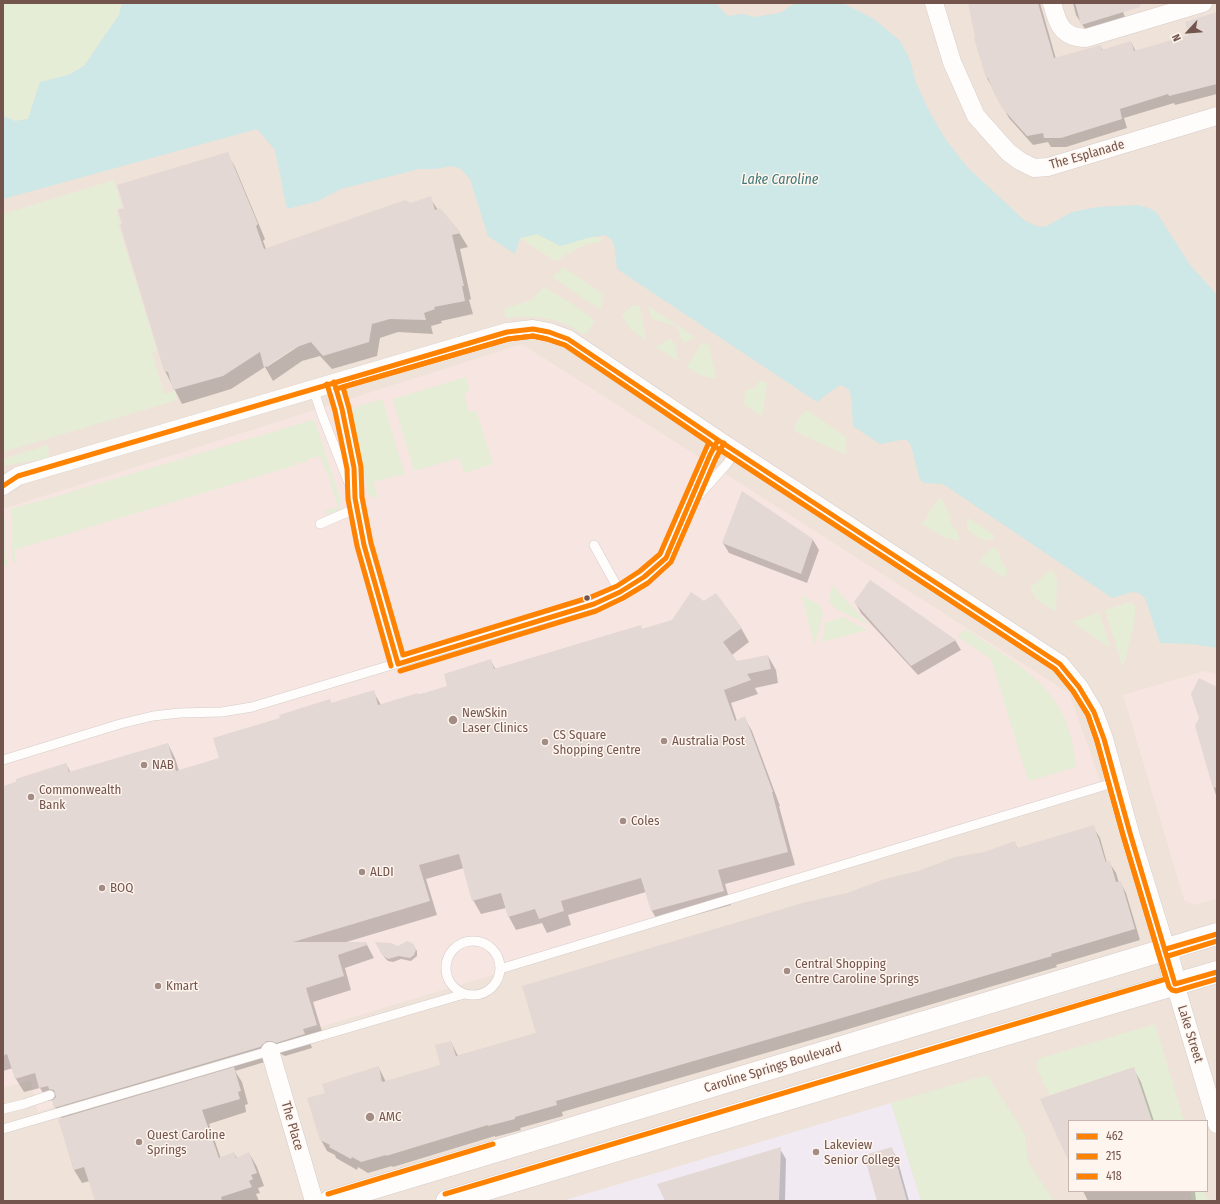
<!DOCTYPE html>
<html>
<head>
<meta charset="utf-8">
<style>
  body { margin:0 }
  #map { position:relative; width:1220px; height:1204px; overflow:hidden; background:#f6f1eb; font-family:"Fira Sans Condensed",sans-serif }
  canvas { display:block }
  .frame { position:absolute; inset:0; border:4px solid #74554d; pointer-events:none }
  .legend { position:absolute; left:1068px; top:1120px; width:140px; height:72px; box-sizing:border-box; background:#fef5ee; border:1px solid #c7b5ae; margin:0; padding:5px 7px; list-style:none; font-size:12px; color:#74554d }
  .legend li { display:flex; align-items:center; gap:8px; height:20px }
  .legend b { width:20px; border:1px solid #c7b5ae }
  .north { position:absolute; left:1168px; top:12px; width:40px; height:40px; -webkit-text-stroke:3px #fef5ee; paint-order:stroke; rotate:244deg; font-size:11px; font-weight:700; line-height:16px; text-align:center; color:#74554d }
  .north::after { content:''; display:block; margin:auto; width:14px; height:18px; background:#74554d; clip-path:polygon(50% 0,100% 100%,50% 72%,0 100%) }
</style>
</head>
<body>
<div id="map">
<canvas width="1220" height="1204"></canvas>
<div class="frame"></div>
<ul class="legend">
<li><b style="height:5px;background:#ff8200"></b>462</li>
<li><b style="height:5px;background:#ff8200"></b>215</li>
<li><b style="height:5px;background:#ff8200"></b>418</li>
</ul>
<div class="north">N</div>
</div>
<script>
const g = document.querySelector('canvas').getContext('2d');
g.lineJoin = 'round';
function paint(path, color) { g.fillStyle = color; g.fill(path, 'evenodd'); }
function strokePath(path, color, width, dash) { g.strokeStyle = color; g.lineWidth = width; g.lineCap = dash ? 'butt' : 'round'; g.setLineDash(dash || []); g.stroke(path); }
function drawText(font, color, halo, rows, align = 'center') {
  g.font = font + ' "Fira Sans Condensed",sans-serif'; g.lineWidth = 3; g.setLineDash([]); g.textBaseline = 'middle'; g.strokeStyle = halo; g.fillStyle = color; for (const [text, x, y, turn = 0] of rows) {
    g.save(); g.translate(x, y); g.rotate((+turn || 0) * Math.PI / 180); g.textAlign = isNaN(turn) ? turn : align; if (halo) g.strokeText(text, 0, 0); g.fillText(text, 0, 0); g.restore();
  }
}
paint(new Path2D(`
  M3,3H1217V1201H3ZM1069,1121H1207V1191H1069Z`), '#efe2d9');
paint(new Path2D(`
  M522,344L1069,693L1104,791L38,1112L31,1080L3,1088V509Z
  M1204,671L1217,674V899L1194,905L1184,900L1123,695Z`), '#f6e5e0');
paint(new Path2D(`
  M891,1103L921,1201H562Z`), '#f1eaf2');
paint(new Path2D(`
  M3,3H122L119,15L84,66L68,75L40,82L28,119L15,121L3,116Z
  M114,180L122,207L116,209L120,223L118,224L157,350L152,352L164,394L175,391L177,400L3,452V214Z
  M537,234L560,246C569,243 591,234 599,238L602,237V241L582,246L555,261L520,238Z
  M563,267L603,294L601,310L552,277Z
  M544,287L571,303L595,320L587,333L582,334C561,317 532,315 506,318L504,309L531,300Z
  M633,305H635L640,307L646,340L630,329L622,315Z
  M648,306L695,337L683,343L676,326L652,319Z
  M671,339L675,345L678,361L656,347L664,342Z
  M704,343L708,344L717,379L699,375L687,366L701,344Z
  M466,377L470,391L464,393L469,412L476,410L493,464L464,473L459,458L414,471L393,399Z
  M760,381H763L767,383L762,416L745,405L744,400L746,391L752,388H754Z
  M382,399L405,475L404,476L403,474L373,482L378,497L375,498L368,494L351,412L353,408Z
  M807,410L846,437V455L794,431C796,423 799,415 807,410Z
  M312,420L315,421L341,501L339,510L328,514L324,511L338,507L327,471H325L320,456L307,459L308,461L300,464L299,461L296,462V465L14,550L17,563L13,562C9,545 14,527 10,509L47,499Z
  M48,445L50,450L48,451L49,458L3,466V459Z
  M940,498L942,500L950,516L951,524L957,531L959,538L958,541L941,536L921,523L927,518L930,510Z
  M3,511C9,528 2,547 8,564L7,566L5,567L3,561Z
  M967,517L994,535V539C979,541 978,538 967,529Z
  M994,547C1002,553 1000,563 1007,569L1005,578L979,562L986,553Z
  M1049,571L1054,572L1057,580L1056,612L1036,599L1030,588Z
  M832,585L869,625L836,609L829,601Z
  M801,595L820,605L823,614L815,646Z
  M1130,602L1134,604C1139,613 1126,656 1123,668L1105,610Z
  M1099,612L1110,648L1072,622Z
  M843,617L867,630L822,642L825,623Z
  M966,629C1024,669 1070,689 1076,767L1033,780H1028L991,659L957,636Z
  M1155,1024L1184,1121H1152L1134,1067L1050,1095L1037,1070L1038,1059Z
  M987,1075L1025,1134L1028,1162L1054,1201H921L891,1103Z
  M1190,1191H1205L1208,1201H1192Z`), '#e6edd7');
paint(new Path2D(`
  M122,3H717L719,7L728,16L743,14L754,17L780,13L795,3H838L844,4L874,19L900,41L910,60L916,83L930,113L946,140L968,168L1024,220L1036,226L1045,227L1072,212L1098,207L1137,205L1149,208L1157,213L1190,265L1217,295V648L1192,644L1160,643L1145,598L1139,593L1132,592L1112,598L943,484L924,483L920,480L911,446L907,440H901L880,444L853,426C852,417 853,398 849,390C847,388 844,387 841,385L834,389L817,402L617,269L614,244L611,239L605,235L588,238L560,246L537,234L520,238L515,254L488,236L470,179L461,169L452,166L435,169H419L341,189L318,201L287,209L275,150L257,129L3,199V116L15,121L28,119L40,82L68,75L84,66L119,15Z`), '#cde8e6');
paint(new Path2D(`
  M969,3H1040L1056,59L1100,46L1103,50L1131,42L1136,52L1190,36L1217,13V94L1175,105L1174,103L1124,118L1127,128L1066,147H1051L1048,142L1033,145L1009,118L987,78Z
  M1073,3H1145L1122,9L1126,20L1087,32L1076,15Z
  M227,153L235,167L265,239L263,241L266,249L430,198L438,210L440,209L460,234L468,247L460,249L471,299L469,300L473,314L441,321L442,323L431,326L433,334L398,332L380,338L377,356L332,369L320,356L302,361L273,381L265,367L231,389L182,404L165,371L123,225L126,209ZM297,344L299,346L267,367V365Z
  M813,540L819,550L807,583L729,553L723,543Z
  M855,602L955,640L961,650L918,675L861,613Z
  M741,628L749,642L732,655L737,662L768,656L776,670L778,683L755,688L758,694L731,703L737,721L744,717L752,731L780,806H779L795,865L725,884L731,905L660,925L652,911L646,892L568,915L571,925L547,933L542,923L516,930L509,917L506,908L481,914L473,900L464,868L426,879L437,915L343,943H366L374,958L345,968L351,990L313,1002L324,1038L310,1042L312,1048L285,1056L281,1054H275L268,1061L235,1071L242,1082L248,1104L245,1105L246,1112L209,1124L221,1159L234,1153L237,1158L249,1153L257,1167L264,1186L258,1188L260,1193L256,1194L259,1201H96L90,1181L82,1183L74,1170L59,1120L62,1119L55,1107L53,1100L48,1101L40,1088L24,1092L16,1079L13,1068L3,1071V787L66,764L71,773L168,744L175,758L179,771L220,759L281,719L330,700L331,704L373,691L381,705L448,687L491,661L496,670L642,630Z
  M1217,688V799L1196,726Z
  M1093,827L1100,838L1107,863L1109,862L1116,873L1119,883L1120,882L1126,893L1140,940L1056,965L1057,967L835,1033L562,1112L563,1116L520,1128L521,1130L495,1137V1136L393,1167L392,1166L368,1173L358,1167L357,1170L336,1158L335,1155L327,1151L321,1140L326,1094L379,1068L386,1082L441,1066L451,1042L458,1056L537,1033L847,894L985,853L1014,842L1018,849ZM1096,837H1098L1107,867L1105,868Z
  M398,948H415L417,951V956L411,961L401,959L393,962L388,961L385,958L383,955Z
  M1133,1068L1141,1082L1154,1121H1069V1160L1042,1099Z
  M891,1148L897,1158L909,1201H878Z
  M780,1149L786,1159L785,1201H666Z
  M1083,1191H1195L1196,1201H1088Z`), '#0003');
paint(new Path2D(`
  M968,3H1038L1054,58L1101,45L1102,50L1131,41L1134,51L1189,35L1185,22L1217,12V84L1169,96L1168,94L1120,109L1122,119L1061,138H1044L1043,133L1027,136L1002,108L994,93L988,78H986L974,38L975,37Z
  M1075,3H1140V7L1081,25Z
  M228,152L258,224L256,226L264,249L405,200L411,203L431,196L435,210L440,208L461,233L452,235L464,286H462L465,301L434,307L435,309L424,313L426,320L390,319L372,324L369,342L323,356L311,342L294,348L264,368L260,352L223,376L173,390L168,372L164,371L120,225L122,224L118,210L124,208L117,185Z
  M742,491L813,539L801,574L722,543Z
  M870,580L899,600L956,640L911,666L854,602Z
  M691,592L704,601L716,593L742,628L723,642L737,661L768,655L771,669L747,674L751,680L724,690L735,721L745,716L773,792H772L788,852L718,870L724,891L651,911L641,878L561,901L564,911L539,919L535,909L508,917L501,893L472,901L459,854L419,865L430,901L293,942H366L367,945L338,955L344,976L306,988L317,1025L303,1029L305,1034L276,1043L272,1041H267L263,1044L260,1047L54,1108L52,1101L56,1097L55,1093L54,1090L49,1089L48,1086L39,1088L35,1073L15,1079L7,1054L3,1056V786L16,782V779L66,763L69,772L168,743L176,771L219,758L213,738L280,718L279,715L330,699L331,703L374,690L378,705L418,693V695L447,686L444,674L491,659L494,669L641,625L642,629L672,620Z
  M1199,678L1217,687V787L1213,788L1195,726L1199,718L1191,694Z
  M1094,825L1105,862L1110,861L1116,882L1121,881L1135,929L1051,954L1052,956L828,1022L556,1101L557,1105L515,1117V1119L488,1126V1125L386,1156V1155L361,1162L352,1157L351,1159L329,1147L330,1145L320,1140L307,1098L325,1093L322,1084L379,1066L382,1082L440,1065L435,1045L451,1041L456,1056L536,1033L522,986L806,902L847,893L885,879L918,871L955,857L984,852L1015,841L1017,848Z
  M407,941L412,943L414,945L416,950L414,955L410,958L399,956L388,959L382,955L375,942L391,943L398,946Z
  M234,1067L241,1091L238,1092L240,1099L202,1110L219,1158L234,1152L236,1158L249,1152L257,1173L251,1175L253,1179L249,1181L252,1187L221,1197L222,1201H95L84,1167L74,1170L58,1119Z
  M1134,1067L1152,1121H1069V1162L1040,1099Z
  M781,1147L779,1201H665L657,1184Z
  M892,1147L907,1201H877L864,1155Z`), '#e3d8d3');
const service = new Path2D(`
  M334,382L342,409L354,468L355,498L364,545L398,664
  M313,388L322,415L352,491
  M692,503L726,465L736,451
  M320,524L357,508
  M594,545L620,592
  M3,760L120,724L153,716L180,713L222,712L252,707L594,604L620,592L644,577L666,558L710,455L718,440
  M446 968a27 27 0 1 1 54 0a27 27 0 1 1-54 0Z
  M500,969L1116,782
  M3,1109L24,1104L50,1095
  M3,1129L464,994`);
const minor = new Path2D(`
  M934,3L952,62L976,116L1008,152L1020,161L1034,168L1048,167L1217,116
  M1052,3C1058,24 1061,37 1086,38L1203,3
  M3,486L18,476L507,332L533,329L549,332L568,339L718,440L1060,664L1079,687L1094,712L1104,739L1130,833L1166,949
  M1175,984L1217,1124
  M270,1051L314,1201`);
const secondary = new Path2D(`
  M1166,949L1175,984
  M330,1201L1217,934
  M447,1201L915,1061L1217,972`);
strokePath(service, '#d5cdc9', 10);
strokePath(minor, '#d5cdc9', 19);
strokePath(secondary, '#d6ccc8', 23);
strokePath(service, '#fefdfc', 9);
strokePath(minor, '#fefdfc', 18);
strokePath(secondary, '#fefdfc', 22);
strokePath(new Path2D(`
  M334,382L342,409L354,468L355,498L364,545L398,664
  M3,486L18,476L507,332L533,329L549,332L568,339L718,440L1060,664L1079,687L1094,712L1104,739L1130,833L1175,984L1217,972
  M398,664L594,604L620,592L644,577L666,558L710,455L718,440
  M1166,949L1217,934`), '#ff8200', 5);
strokePath(new Path2D(`
  M327,384L335,411L347,469L348,499L357,546L391,666
  M336,389L508,339L533,336L547,339L565,345L714,446L1055,669L1073,691L1088,715L1097,741L1123,835L1169,987L1172,990L1176,991L1217,979
  M400,671L596,611L623,598L648,583L671,562L716,458L724,443
  M1168,956L1217,941`), '#ff8200', 5);
strokePath(new Path2D(`
  M533,336L547,339L565,345L709,442L660,554L640,571L617,586L591,597L403,655L371,543L362,497L361,467L349,408L343,387L508,339Z
  M328,1194L493,1144
  M445,1194L1166,979L1123,835L1097,741L1088,715L1073,691L1055,669L721,450`), '#ff8200', 5);
for (const [x, y, r, color] of [
  [587,598,3.5,"#74554d"],
  [453,720,5,"#a28c84"],
  [664,741,4,"#a28c84"],
  [545,742,4,"#a28c84"],
  [144,765,4,"#a28c84"],
  [31,797,4,"#a28c84"],
  [623,821,4,"#a28c84"],
  [362,872,4,"#a28c84"],
  [102,888,4,"#a28c84"],
  [787,971,4,"#a28c84"],
  [158,986,4,"#a28c84"],
  [370,1117,5,"#a28c84"],
  [139,1142,4,"#a28c84"],
  [816,1152,4,"#a28c84"]
]) { const dot = new Path2D(); dot.arc(x, y, r, 0, 2 * Math.PI); g.fillStyle = color; g.fill(dot); strokePath(dot, '#fef5ee', 1.5); }
drawText('13px', '#74554d', '#fef5ee', [
  ["The Esplanade",1087,155,-16],
  ["Lake Street",1190,1034,73],
  ["Caroline Springs Boulevard",773,1068,-17],
  ["The Place",292,1126,74]
]);
drawText('13px', '#74554d', '#fef5ee', [
  ["NewSkin",462,713],
  ["Laser Clinics",462,728],
  ["CS Square",553,735],
  ["Shopping Centre",553,750],
  ["Australia Post",672,741],
  ["NAB",152,765],
  ["Commonwealth",39,790],
  ["Bank",39,805],
  ["Coles",631,821],
  ["ALDI",370,872],
  ["BOQ",110,888],
  ["Central Shopping",795,964],
  ["Centre Caroline Springs",795,979],
  ["Kmart",166,986],
  ["AMC",379,1117],
  ["Quest Caroline",147,1135],
  ["Springs",147,1150],
  ["Lakeview",824,1145],
  ["Senior College",824,1160]
], 'left');
drawText('italic 14px', '#417878', '#fef5ee', [
  ["Lake Caroline",780,180]
]);
</script>
</body>
</html>
